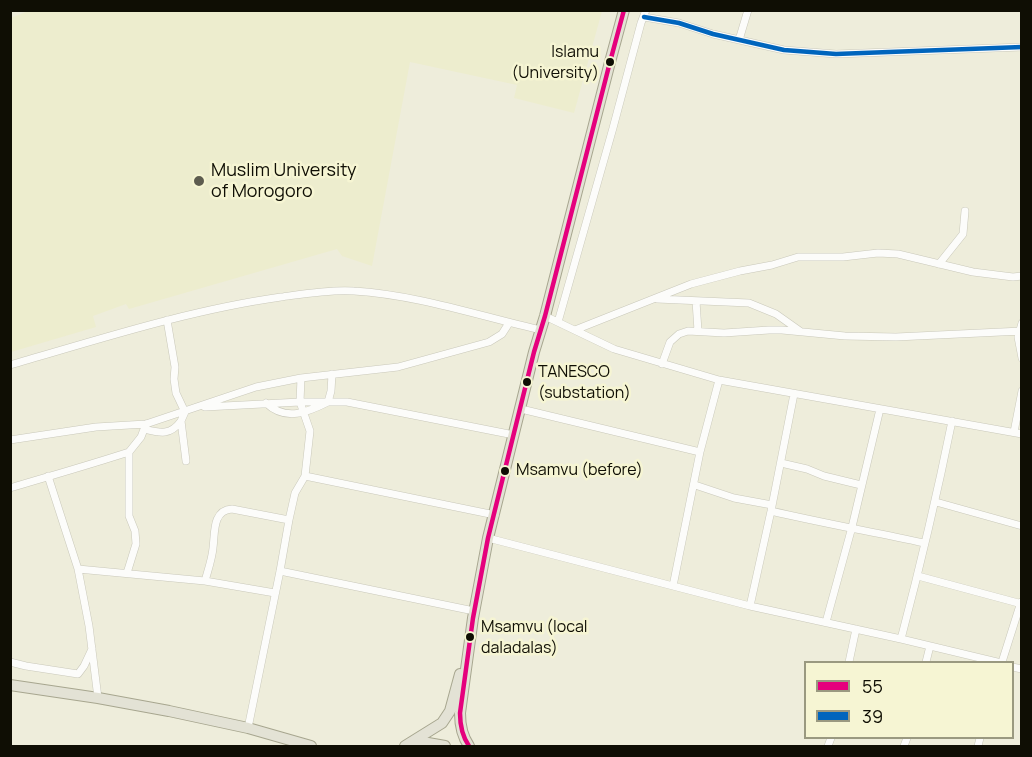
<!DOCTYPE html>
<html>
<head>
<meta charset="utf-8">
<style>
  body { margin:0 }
  #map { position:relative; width:1032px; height:757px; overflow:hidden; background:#eeeddb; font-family:Manrope,sans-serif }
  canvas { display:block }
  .frame { position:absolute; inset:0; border:12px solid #0f0e04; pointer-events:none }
  .legend { position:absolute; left:804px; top:661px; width:210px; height:78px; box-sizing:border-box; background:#f6f5d3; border:2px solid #9a9980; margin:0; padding:8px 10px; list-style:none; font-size:18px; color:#0f0e04 }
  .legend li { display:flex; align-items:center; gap:12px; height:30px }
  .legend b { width:30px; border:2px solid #9a9980 }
</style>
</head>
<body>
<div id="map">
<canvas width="1032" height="757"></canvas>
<div class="frame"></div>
<ul class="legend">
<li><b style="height:8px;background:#e5007d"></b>55</li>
<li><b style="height:8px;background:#0065bd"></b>39</li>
</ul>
</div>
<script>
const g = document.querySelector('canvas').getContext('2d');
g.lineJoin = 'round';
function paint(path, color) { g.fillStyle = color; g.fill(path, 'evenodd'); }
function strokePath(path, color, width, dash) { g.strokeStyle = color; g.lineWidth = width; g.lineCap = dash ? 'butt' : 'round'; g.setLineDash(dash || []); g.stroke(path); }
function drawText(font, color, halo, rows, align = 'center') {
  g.font = font + ' Manrope,sans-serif'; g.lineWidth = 5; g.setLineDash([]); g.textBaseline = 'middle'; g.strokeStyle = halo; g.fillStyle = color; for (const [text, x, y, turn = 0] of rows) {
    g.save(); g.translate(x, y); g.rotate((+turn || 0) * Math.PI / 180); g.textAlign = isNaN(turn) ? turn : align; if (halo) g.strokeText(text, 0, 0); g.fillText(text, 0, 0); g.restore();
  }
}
paint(new Path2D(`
  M28,11V10L602,11L574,113L514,98L517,85L410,62L372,266L342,256L337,249L129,309L126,304L93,316L96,327L11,352V18Z`), '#ededce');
const minor = new Path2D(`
  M644,17L679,23L713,34L784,50L836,54L1022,47
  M739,40L748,10
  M939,264L963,234L965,211
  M657,299L749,303L776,314L800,331
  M696,301L698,331
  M545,316L614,349L719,380L1022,434
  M167,320L175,367L174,379L176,393L185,412L181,421L186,461
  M558,322L613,128L641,23L646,10
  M1022,323L1018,337L1022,358
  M575,330L691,284L740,271L772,265L798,257H843L878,253L898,254L973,272L1013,277L1022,276
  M662,364L670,342L679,334L688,331L724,333L769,330H782L845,336L896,337L1022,331
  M10,365C100,339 189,310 281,297C303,294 332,289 354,291C418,295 479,316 541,330
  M266,403C286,422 308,412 328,402L331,391L332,374
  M205,407L300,402H347L514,435
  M521,409L700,452
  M144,429C160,433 170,436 181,421
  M1014,432L1022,391
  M10,440L96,427L146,424L256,387L301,378L398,367L489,342L502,334L509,323
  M781,463L807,469L824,476L861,485
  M48,476L78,569L89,626L98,698
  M305,476L495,515
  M695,485L734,498L772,505
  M10,488C50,476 89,465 129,452
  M936,502L1022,526
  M771,511C822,523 873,532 924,543
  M488,538L750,606L901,639L997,662
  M78,569L205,581L275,593
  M280,571L474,611
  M127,573L136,544L135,531L129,516V452L141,437L146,424
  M918,576L1022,604
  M205,581C208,570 212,559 213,548C215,534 212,510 232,509L289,520
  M673,586L700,452L719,380
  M750,606L771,511L794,394
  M826,622L852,527L880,409
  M901,639C920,567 937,495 952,421
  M10,662L26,666L78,674L84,666L92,649
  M849,662L856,629
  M926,662L930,646
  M1002,662L1021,602
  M1012,667L1022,669
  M248,728L280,571L289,520L295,493L305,476L310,431L300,402L301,378
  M828,746L831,738
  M904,746L907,738
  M978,746L980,738`);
const trunk = new Path2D(`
  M10,685L98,698L169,711L248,728L311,746
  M412,743H428L445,746
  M405,746L442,723L450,711L460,674
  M469,746C462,736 460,726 460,713L473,618L488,538L534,352L545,316L610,62L624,10`);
strokePath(minor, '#c9c8ba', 8);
strokePath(trunk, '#a7a68f', 12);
strokePath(minor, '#fcfcfa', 7);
strokePath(trunk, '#e3e2d5', 10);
strokePath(new Path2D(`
  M469,746C462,736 460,726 460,713L473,618L488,538L534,352L545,316L610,62L624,10`), '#e5007d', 4.5);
strokePath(new Path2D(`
  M644,17L679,23L713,34L784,50L836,54L1022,47`), '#0065bd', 4.5);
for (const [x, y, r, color] of [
  [610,62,5,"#0f0e04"],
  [199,181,6,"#5d5c4f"],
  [527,382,5,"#0f0e04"],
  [505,471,5,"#0f0e04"],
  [470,637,5,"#0f0e04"]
]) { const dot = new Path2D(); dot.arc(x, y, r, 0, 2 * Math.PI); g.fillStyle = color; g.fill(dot); strokePath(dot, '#f6f5d3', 2); }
drawText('16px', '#0f0e04', '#f6f5d3', [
  ["Islamu",599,53,"right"],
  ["(University)",599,74,"right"],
  ["TANESCO",538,373],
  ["(substation)",538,394],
  ["Msamvu (before)",516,471],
  ["Msamvu (local",481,628],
  ["daladalas)",481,649]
], 'left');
drawText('18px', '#0f0e04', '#f6f5d3', [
  ["Muslim University",211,171],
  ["of Morogoro",211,192]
], 'left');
</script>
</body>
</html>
